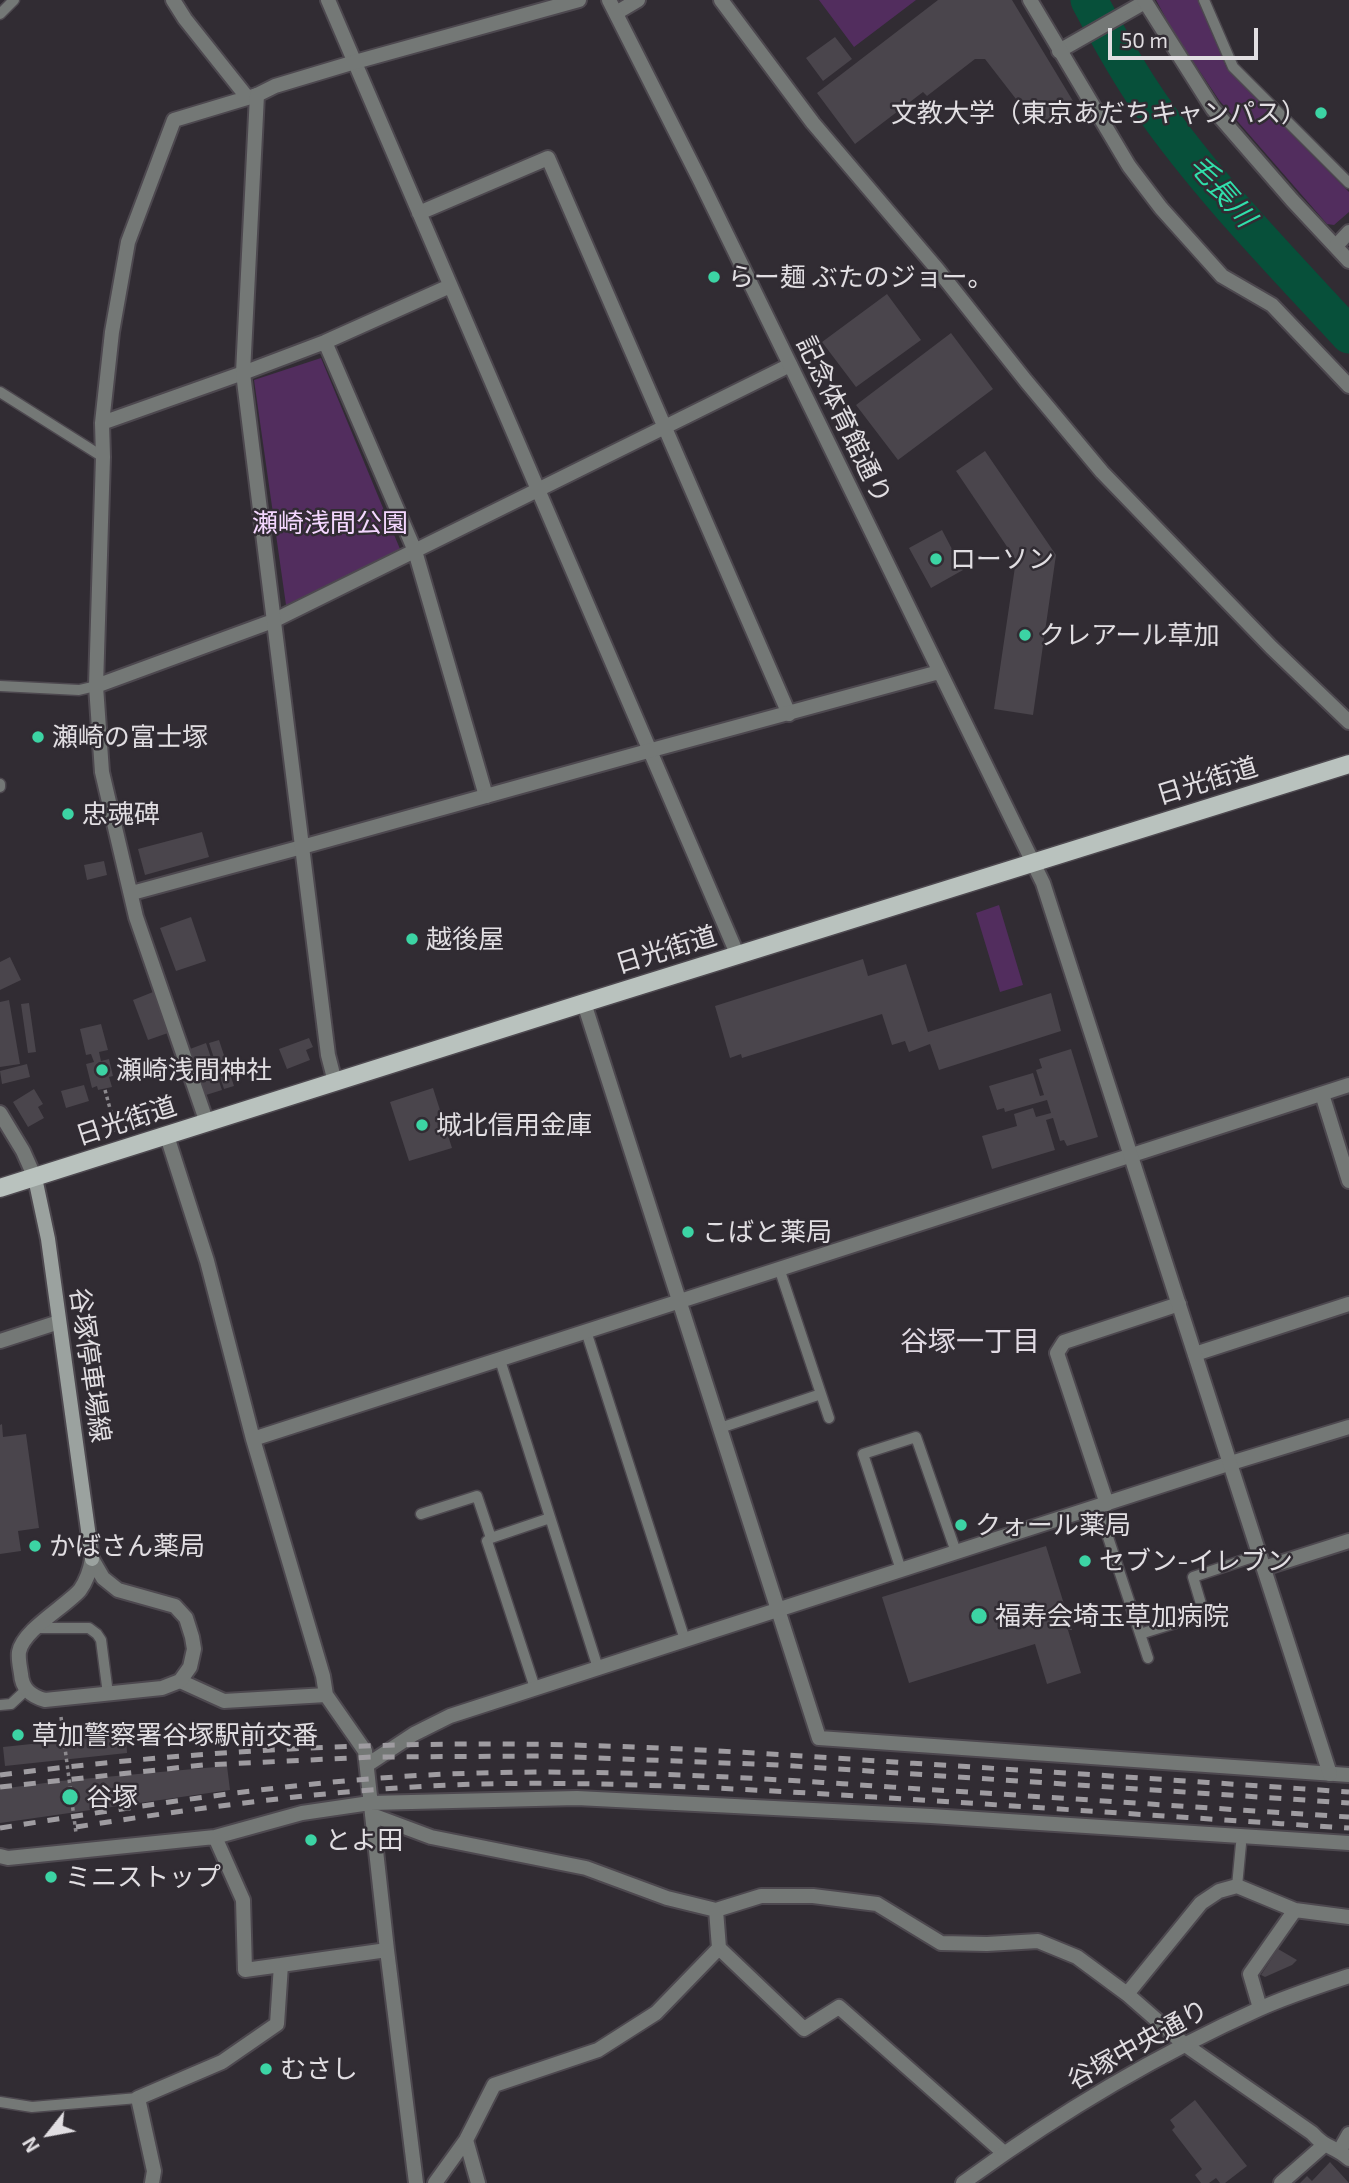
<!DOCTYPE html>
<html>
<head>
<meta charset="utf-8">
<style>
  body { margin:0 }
  #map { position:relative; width:1349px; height:2183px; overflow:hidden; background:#312c33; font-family:"Exo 2",sans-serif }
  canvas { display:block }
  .north { position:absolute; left:14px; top:2099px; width:70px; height:70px; -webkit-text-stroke:5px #312c33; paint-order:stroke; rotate:239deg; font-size:19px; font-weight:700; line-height:28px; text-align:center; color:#e1dee2 }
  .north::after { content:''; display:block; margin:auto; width:24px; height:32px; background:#e1dee2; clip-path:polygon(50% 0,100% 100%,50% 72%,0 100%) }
  .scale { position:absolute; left:1108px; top:28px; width:150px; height:32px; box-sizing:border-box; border:4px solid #e1dee2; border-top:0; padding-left:9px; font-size:21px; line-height:24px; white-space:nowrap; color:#e1dee2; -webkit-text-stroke:5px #312c33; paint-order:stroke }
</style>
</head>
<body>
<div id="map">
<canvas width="1349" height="2183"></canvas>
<div class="north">N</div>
<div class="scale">50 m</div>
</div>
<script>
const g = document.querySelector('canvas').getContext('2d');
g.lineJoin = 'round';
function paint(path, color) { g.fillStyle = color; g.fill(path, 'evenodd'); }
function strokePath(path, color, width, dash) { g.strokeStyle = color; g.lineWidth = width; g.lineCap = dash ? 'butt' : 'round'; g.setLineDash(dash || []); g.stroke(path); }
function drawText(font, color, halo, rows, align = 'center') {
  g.font = font + ' "Exo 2","Noto Sans JP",sans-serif'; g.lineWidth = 5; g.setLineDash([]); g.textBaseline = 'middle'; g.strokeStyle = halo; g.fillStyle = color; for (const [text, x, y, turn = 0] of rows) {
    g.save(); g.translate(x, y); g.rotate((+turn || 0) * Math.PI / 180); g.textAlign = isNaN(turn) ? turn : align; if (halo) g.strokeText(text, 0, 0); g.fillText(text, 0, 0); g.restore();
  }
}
paint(new Path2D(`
  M819,0H916L854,47Z
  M1156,0H1198L1227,69L1349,192V212L1334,225L1327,224L1219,100L1174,33Z
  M321,358L400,549L286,605L254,380Z
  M999,905L1023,985L1000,992L976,913Z`), '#522d5e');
strokePath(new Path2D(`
  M1089,0C1108,36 1128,72 1151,105C1209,188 1281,261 1349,335`), '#07503a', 37);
paint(new Path2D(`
  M938,0H1012L1073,101L1043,124L1038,118L1033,121L985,59H975L927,96L923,92L855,144L817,93Z
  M835,37L852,59L823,81L806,58Z
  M887,294L921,340L856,387L822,342Z
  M951,333L993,389L898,460L856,405Z
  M985,451L1056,555L1033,715L994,709L1016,560L956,471Z
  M942,530L963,570L931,588L909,548Z
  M202,832L209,857L145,875L138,849Z
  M104,861L107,875L87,880L84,865Z
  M191,917L206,961L176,971L160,928Z
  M10,957L21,980L0,990V962Z
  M863,959L868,976L906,964L928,1032L1051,993L1061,1031L939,1070L930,1044L909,1052L905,1041L892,1045L882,1014L742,1058L741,1054L730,1058L715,1006Z
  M153,992L168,1033L148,1040L133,1000Z
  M9,1000L20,1064L0,1067V1002Z
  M29,1003L36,1052L28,1053L21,1004Z
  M101,1024L108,1050L99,1052L101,1061L109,1059L113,1076L109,1077L112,1087L98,1090L97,1086L92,1088L86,1064L94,1062L91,1054L86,1055L80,1029Z
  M309,1038L313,1047L306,1050L310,1060L287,1069L279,1049Z
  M219,1040L234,1086L224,1089L209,1043Z
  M206,1043L222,1090L206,1095L190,1049Z
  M1071,1049L1098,1137L1067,1146L1064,1140L1060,1141L1053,1118L1046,1120L1055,1150L992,1169L982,1136L1017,1126L1014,1114L1033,1108L1036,1117L1051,1113L1047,1100L1005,1112L1004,1108L997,1110L989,1086L1033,1073L1040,1096L1044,1095L1036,1070L1042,1068L1039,1059Z
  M27,1064L30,1077L2,1084L0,1071Z
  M84,1085L89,1101L66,1108L61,1091Z
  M433,1088L452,1148L409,1161L390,1102Z
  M34,1089L43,1104L38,1107L44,1118L28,1127L13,1102Z
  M2,1424L3,1437L26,1434L39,1528L18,1531L21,1551L0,1554V1425Z
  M1046,1546L1072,1630H1068L1081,1673L1047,1684L1035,1644L909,1683L882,1597Z
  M126,1734L127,1753L5,1766L3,1747Z
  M227,1766L230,1790L0,1823V1789L60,1781Z
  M1278,1949L1297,1960L1292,1965L1265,1977L1261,1975Z
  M1195,2100L1247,2166L1225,2183H1220L1216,2178L1209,2183H1201L1195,2175L1202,2169L1172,2130L1175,2127L1170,2120Z
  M1330,2162L1349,2183H1300L1307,2176L1312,2181Z`), '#4a454c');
const service = new Path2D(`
  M1204,0L1233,67L1349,183
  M0,14L14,0
  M0,392L103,457
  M0,686L79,690L96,686
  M0,784V787
  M779,1268L829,1418
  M586,1331L685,1640
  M500,1360L598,1668
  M720,1428L821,1394
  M1098,1507L1148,1658
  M421,1514L477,1496L491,1538L487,1541L535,1688
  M491,1538L550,1518
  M901,1570L863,1454L916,1437L956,1552
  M36,1628H89L97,1634L101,1640L108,1694
  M1140,1634L1204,1614L1193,1577L1259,1555
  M0,1705L11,1704L26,1690
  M1237,1886L1241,1844
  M0,2102L32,2107L138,2098`);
const pedestrian = new Path2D(`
  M1059,51L1145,2`);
const minor = new Path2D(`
  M173,0L185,19L247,97
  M328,0L738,956
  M721,0L813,123L938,270L1026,381L1102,472L1271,647L1349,722
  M1030,0L1129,166L1161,208L1222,276L1272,305L1349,386
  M1144,0L1213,109L1292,200L1349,261
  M616,13L638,0
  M419,213L548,158L789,714
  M325,342L415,551L486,796
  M102,423L243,373L325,342L450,286
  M96,686L273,621L790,365
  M132,893L302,847
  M584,1003L819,1738L1349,1775
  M1322,1094L1349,1181
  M207,1123L136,917L102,772L96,686L103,457L102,423L112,332L128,242L174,120L257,95
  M167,1136L207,1261L253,1439L323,1676L326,1695L365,1751L387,1950L416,2183
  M0,1341L59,1322
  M1195,1354L1349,1304
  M253,1439L1349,1085
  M1107,1504L1057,1353L1064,1342L1179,1304
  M1264,1568L1349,1541
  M180,1681L224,1701L326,1695
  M367,1765L414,1734L450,1716L1231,1463L1349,1427
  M372,1815L431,1837L586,1868L667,1898L716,1910L761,1896H813L877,1904L941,1943L987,1944L1038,1941L1077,1957L1127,1994L1184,2044L1312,2133C1327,2150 1334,2145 1349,2159
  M215,1837L243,1900L245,1970L281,1965
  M0,1856L8,1858L215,1837L302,1813L370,1803L577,1798L931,1816L1349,1843
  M719,1948L804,2029L839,2007L1004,2153
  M1127,1994L1201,1903L1219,1891L1237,1886L1295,1910L1349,1917
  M1260,2008L1250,1974L1295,1910
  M466,2140L478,2183
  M1340,2150L1349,2134
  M152,2183L154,2171L138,2098L222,2062L277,2024L281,1965L387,1950
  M435,2183L466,2140L494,2085L598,2050L656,2013L719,1948L716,1910
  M1281,2183L1323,2146`);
const tertiary = new Path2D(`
  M609,0L700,180L1043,883L1330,1774
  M1336,246L1349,232
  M302,847L648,751L939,672
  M335,1082L328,1055L243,373L257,95L275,86L355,62L579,0
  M0,1113L23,1151L35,1178
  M92,1559L103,1578L118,1590L175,1606L186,1618L192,1637L194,1649L190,1667L180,1681L162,1688L45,1700C31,1696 22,1689 21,1674C20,1667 18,1659 19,1652C23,1630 65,1607 80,1590C87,1580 90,1571 92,1559Z
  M963,2183C1056,2115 1154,2056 1259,2009C1288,1996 1319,1986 1349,1976`);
const secondary = new Path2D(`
  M35,1178L48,1239L92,1559`);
const primary = new Path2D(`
  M0,1188L584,1003L1349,764`);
strokePath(service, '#4d484f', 13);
strokePath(pedestrian, '#4d484f', 18);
strokePath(minor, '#4d484f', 18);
strokePath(tertiary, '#4d484f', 18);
strokePath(secondary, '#4d484f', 18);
strokePath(primary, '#4d484f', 21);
strokePath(new Path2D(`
  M105,1090L116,1131
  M61,1717L76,1833`), '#8c898e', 3.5, [3.5, 3.5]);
strokePath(service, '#747876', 10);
strokePath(pedestrian, '#747876', 14);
strokePath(minor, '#747876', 14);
strokePath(tertiary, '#747876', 14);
strokePath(secondary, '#9ba29f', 14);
strokePath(primary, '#b9c2be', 18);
strokePath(new Path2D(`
  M0,1775C155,1755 311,1745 467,1744C614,1743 762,1753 908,1763C1055,1772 1202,1782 1349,1792
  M0,1787L203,1765L373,1757L547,1756L778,1765L1349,1803
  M76,1827C209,1806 343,1788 478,1784C610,1781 743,1789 875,1797C1033,1807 1191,1818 1349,1828
  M0,1828C159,1803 318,1777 479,1773C627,1769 774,1779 921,1789C1064,1798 1206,1808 1349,1817`), '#9f9ca1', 5, [12, 12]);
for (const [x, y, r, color] of [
  [1321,113,7,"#3cd4a4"],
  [714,277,7,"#3cd4a4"],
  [936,559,7,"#3cd4a4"],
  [1025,635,7,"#3cd4a4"],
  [38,737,7,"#3cd4a4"],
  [68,814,7,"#3cd4a4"],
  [412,939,7,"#3cd4a4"],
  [102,1070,7,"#3cd4a4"],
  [422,1125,7,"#3cd4a4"],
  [688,1232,7,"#3cd4a4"],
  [961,1525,7,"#3cd4a4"],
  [35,1546,7,"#3cd4a4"],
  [1085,1561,7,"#3cd4a4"],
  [979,1616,9,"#3cd4a4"],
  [18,1735,7,"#3cd4a4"],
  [70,1797,9,"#3cd4a4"],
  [311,1840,7,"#3cd4a4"],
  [51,1877,7,"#3cd4a4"],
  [266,2069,7,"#3cd4a4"]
]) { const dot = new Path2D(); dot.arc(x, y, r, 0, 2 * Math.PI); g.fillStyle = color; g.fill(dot); strokePath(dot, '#312c33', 2.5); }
drawText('26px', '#e1dee2', '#312c33', [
  ["文教大学（東京あだちキャンパス）",1307,113,"right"],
  ["らー麺 ぶたのジョー。",728,277],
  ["ローソン",950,559],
  ["クレアール草加",1039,635],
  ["瀬崎の富士塚",52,737],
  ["忠魂碑",82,814],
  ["越後屋",426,939],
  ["瀬崎浅間神社",116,1070],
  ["城北信用金庫",436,1125],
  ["こばと薬局",702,1232],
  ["クォール薬局",975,1525],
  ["かばさん薬局",49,1546],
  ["セブン-イレブン",1099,1561],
  ["福寿会埼玉草加病院",995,1616],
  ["草加警察署谷塚駅前交番",32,1735],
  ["谷塚",86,1797],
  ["とよ田",325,1840],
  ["ミニストップ",65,1877],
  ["むさし",280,2069]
], 'left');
drawText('26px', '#e1dee2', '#312c33', [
  ["記念体育館通り",844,420,64],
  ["日光街道",1207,781,-17],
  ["日光街道",666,950,-17],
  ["日光街道",126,1121,-18],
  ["谷塚停車場線",90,1365,82],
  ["谷塚中央通り",1138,2045,-29]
]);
drawText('26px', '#f4d7ff', '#312c33', [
  ["瀬崎浅間公園",330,523]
]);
drawText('italic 28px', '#30dfaa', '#312c33', [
  ["毛長川",1222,191,49]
]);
drawText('28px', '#e1dae3', '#312c33', [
  ["谷塚一丁目",970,1342]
]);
</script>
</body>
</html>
